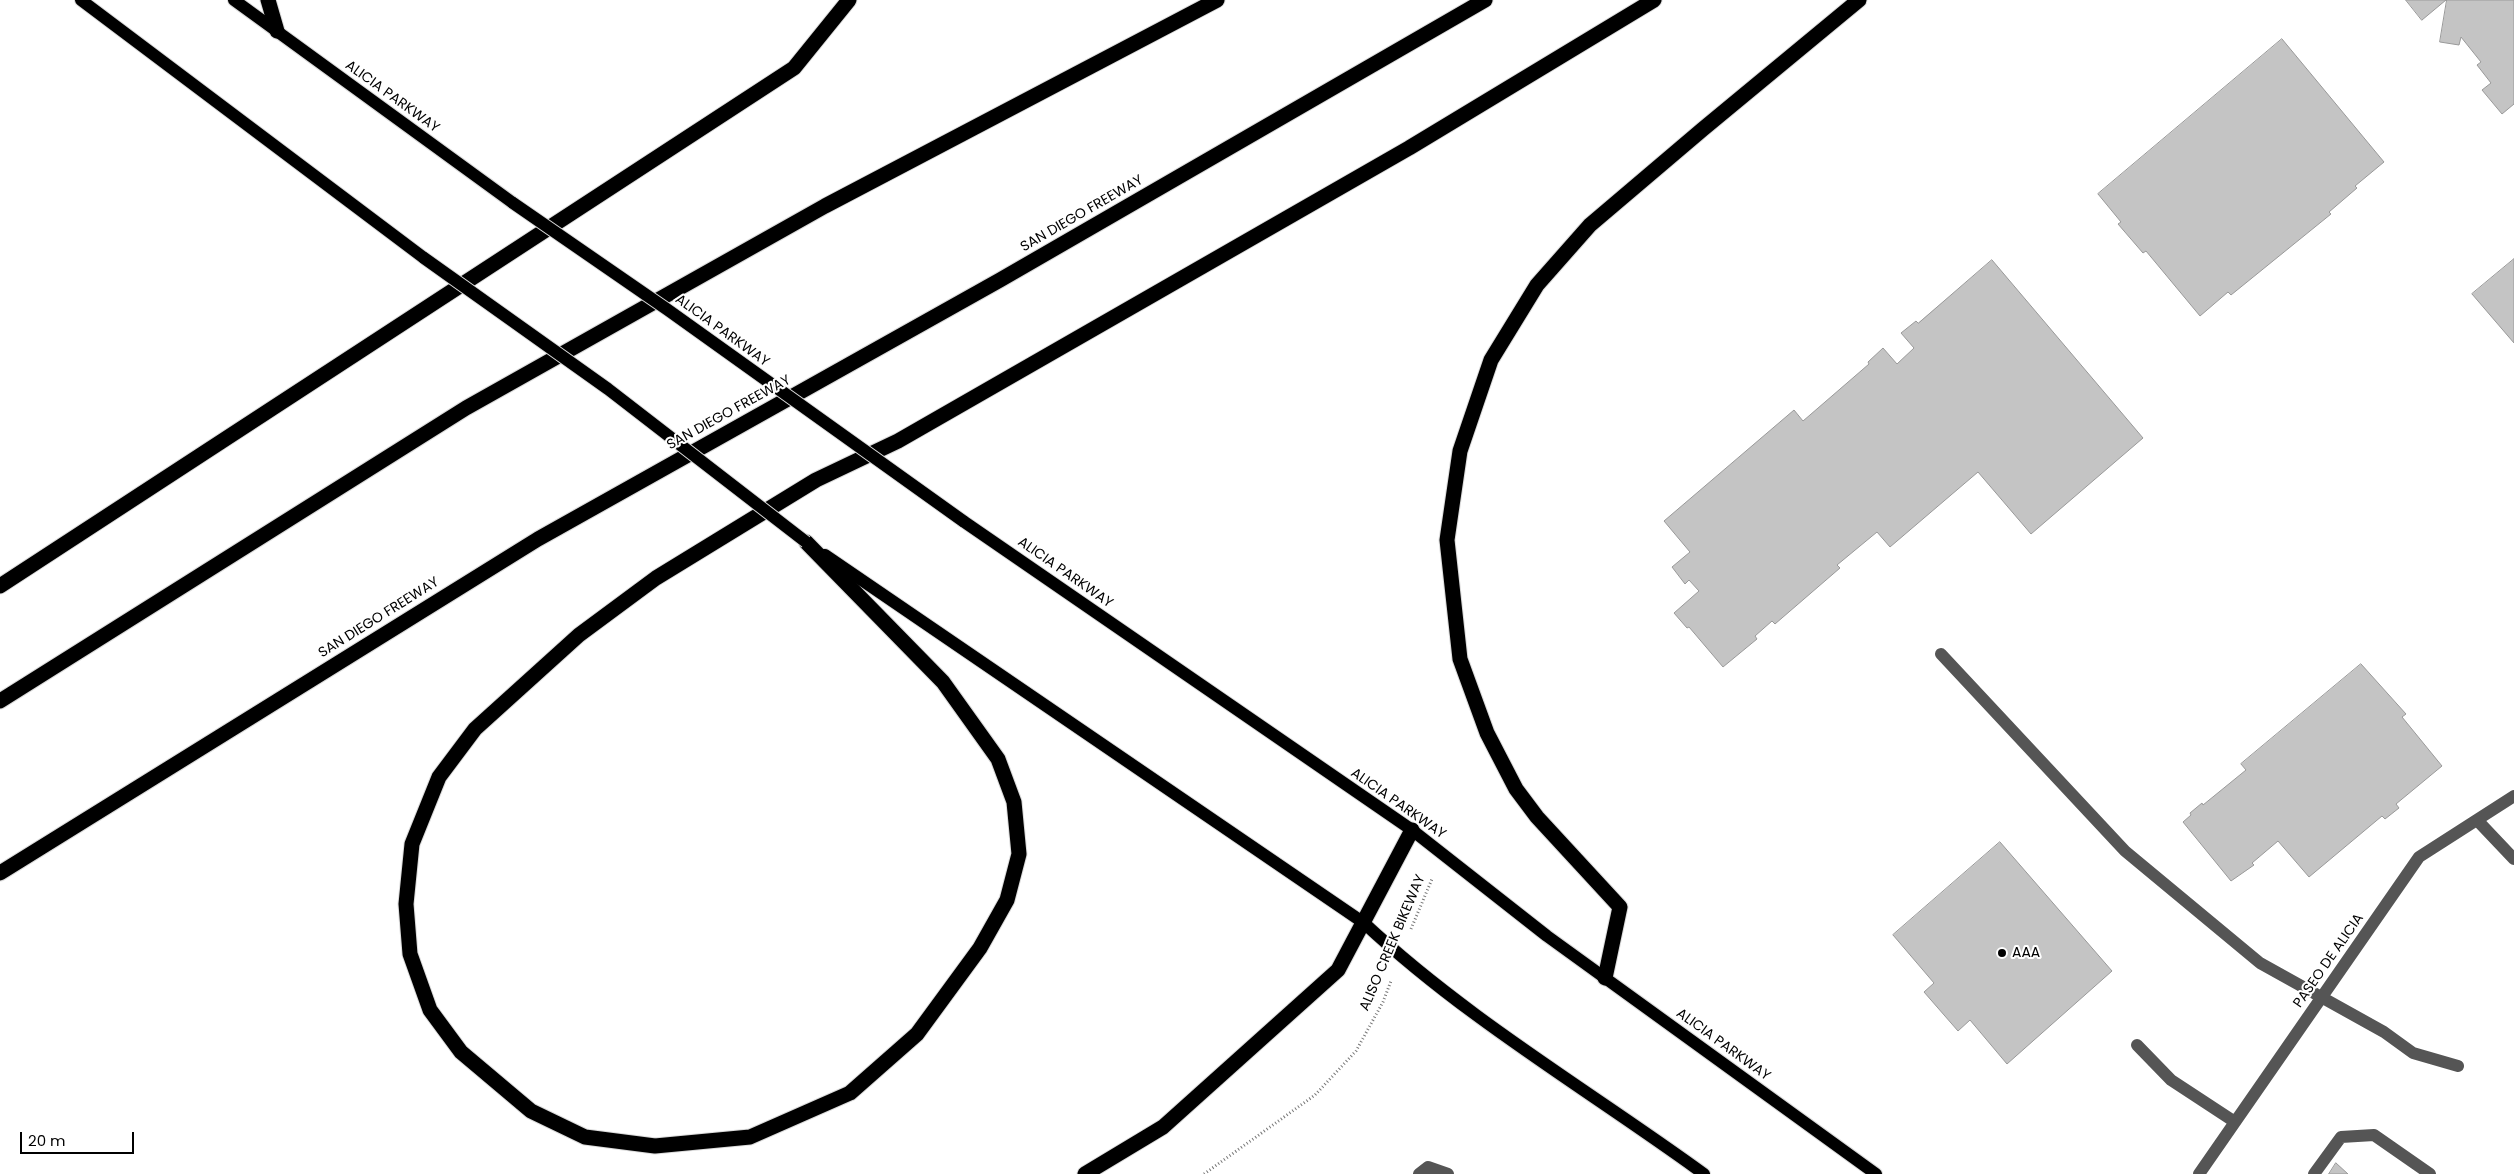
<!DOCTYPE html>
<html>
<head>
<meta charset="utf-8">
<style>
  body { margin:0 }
  #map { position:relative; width:2514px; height:1174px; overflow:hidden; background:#fff; font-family:Poppins,sans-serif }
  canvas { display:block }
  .scale { position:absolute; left:20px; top:1132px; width:114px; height:22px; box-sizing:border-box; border:2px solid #000; border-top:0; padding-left:6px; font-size:15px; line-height:18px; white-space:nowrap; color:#000; -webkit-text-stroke:4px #fff; paint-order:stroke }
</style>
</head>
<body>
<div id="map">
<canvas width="2514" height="1174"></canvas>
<div class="scale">20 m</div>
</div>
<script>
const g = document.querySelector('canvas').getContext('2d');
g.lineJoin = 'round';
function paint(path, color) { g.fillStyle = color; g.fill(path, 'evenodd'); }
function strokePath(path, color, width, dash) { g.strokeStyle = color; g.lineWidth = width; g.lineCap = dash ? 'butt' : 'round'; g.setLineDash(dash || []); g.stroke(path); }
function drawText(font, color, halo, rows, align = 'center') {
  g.font = font + ' Poppins,sans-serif'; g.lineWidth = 4; g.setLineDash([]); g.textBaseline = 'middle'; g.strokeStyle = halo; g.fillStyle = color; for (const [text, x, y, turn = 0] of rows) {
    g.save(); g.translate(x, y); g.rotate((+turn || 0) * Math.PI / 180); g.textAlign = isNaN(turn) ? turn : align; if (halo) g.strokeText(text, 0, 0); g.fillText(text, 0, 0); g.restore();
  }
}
const building = new Path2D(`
  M2406,0H2446L2422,20Z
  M2447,0H2514V104L2502,114L2482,90L2491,83L2477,65L2481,62L2461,37L2459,45L2440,42Z
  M2282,39L2384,162L2355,186L2357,188L2329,212L2331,214L2231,295L2228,292L2200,316L2146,251L2143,253L2118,224L2121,222L2098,194Z
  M2514,259V343L2472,294Z
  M1992,260L2143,438L2031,534L1978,472L1890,547L1877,532L1837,565L1840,568L1775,624L1772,621L1755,636L1757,639L1723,667L1689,627L1687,628L1674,613L1699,591L1689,580L1685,584L1672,567L1690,552L1664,521L1794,410L1803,421L1869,364L1868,362L1883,348L1897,364L1914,348L1901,333L1916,321L1918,323Z
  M2361,664L2406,714L2402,717L2442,766L2396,804L2399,808L2385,819L2382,816L2309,877L2278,841L2252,863L2254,865L2231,881L2183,822L2191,815L2190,813L2202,803L2203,805L2246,770L2241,764Z
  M2000,842L2112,971L2007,1064L1970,1020L1958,1031L1924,992L1934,983L1893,935Z
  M2336,1163L2348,1174H2329Z`);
paint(building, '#c4c4c4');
strokePath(building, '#999', 1);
const major = new Path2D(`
  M81,0L424,258
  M234,0L513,203
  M963,521L1412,830L1547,936L1876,1174
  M825,555L1364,923C1468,1020 1590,1091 1704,1174`);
const highway = new Path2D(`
  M268,0L277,31
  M806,542L943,682L998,759L1014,802L1019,854L1007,900L980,948L917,1034L850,1093L750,1137L655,1146L585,1137L531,1111L461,1052L430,1010L410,954L406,904L412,844L439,777L475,729L579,635L656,578L816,480L898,441L1409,148L1654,0
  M0,586L794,68L849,0
  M0,701L466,408L825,206L1217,0
  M0,873L538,539L1000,280L1485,0
  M1605,978L1620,907L1537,817L1516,789L1487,733L1460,659L1447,540L1460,451L1491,360L1537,285L1590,225L1703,129L1859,0
  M1085,1174L1163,1127L1338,970L1412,830`);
strokePath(major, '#dbdbdb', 14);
strokePath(highway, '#dbdbdb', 17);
strokePath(new Path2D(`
  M1411,929L1432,879
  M1204,1174L1315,1095L1356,1051L1383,1002L1391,981`), '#777', 3, [1, 2.5]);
strokePath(new Path2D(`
  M1941,654L2125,851L2260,963L2384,1032L2413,1053L2458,1066
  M2477,820L2514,859
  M2137,1045L2171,1080L2235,1122
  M1419,1174L1428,1167L1448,1174
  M2199,1174L2419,857L2514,796
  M2314,1174L2341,1137L2374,1135L2430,1174`), '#555', 12);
strokePath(major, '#000', 12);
strokePath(highway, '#000', 15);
const majorBridge = new Path2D(`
  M513,203L668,310L963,521
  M424,258L608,389L806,542`);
strokePath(majorBridge, '#dbdbdb', 14, []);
strokePath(majorBridge, '#000', 12);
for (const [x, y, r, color] of [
  [2002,953,5,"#000"]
]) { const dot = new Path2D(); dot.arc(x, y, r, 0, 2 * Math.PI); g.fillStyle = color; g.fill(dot); strokePath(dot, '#fff', 2); }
drawText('14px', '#000', '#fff', [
  ["ALICIA PARKWAY",392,97,36],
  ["SAN DIEGO FREEWAY",1082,214,-30],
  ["ALICIA PARKWAY",722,331,36],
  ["SAN DIEGO FREEWAY",729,413,-29],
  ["ALICIA PARKWAY",1065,573,35],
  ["SAN DIEGO FREEWAY",379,618,-32],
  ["ALICIA PARKWAY",1398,804,35],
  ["ALISO CREEK BIKEWAY",1393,943,-67],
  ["PASEO DE ALICIA",2329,961,-55],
  ["ALICIA PARKWAY",1723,1045,36]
]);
drawText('14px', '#000', '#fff', [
  ["AAA",2012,953]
], 'left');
</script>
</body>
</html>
